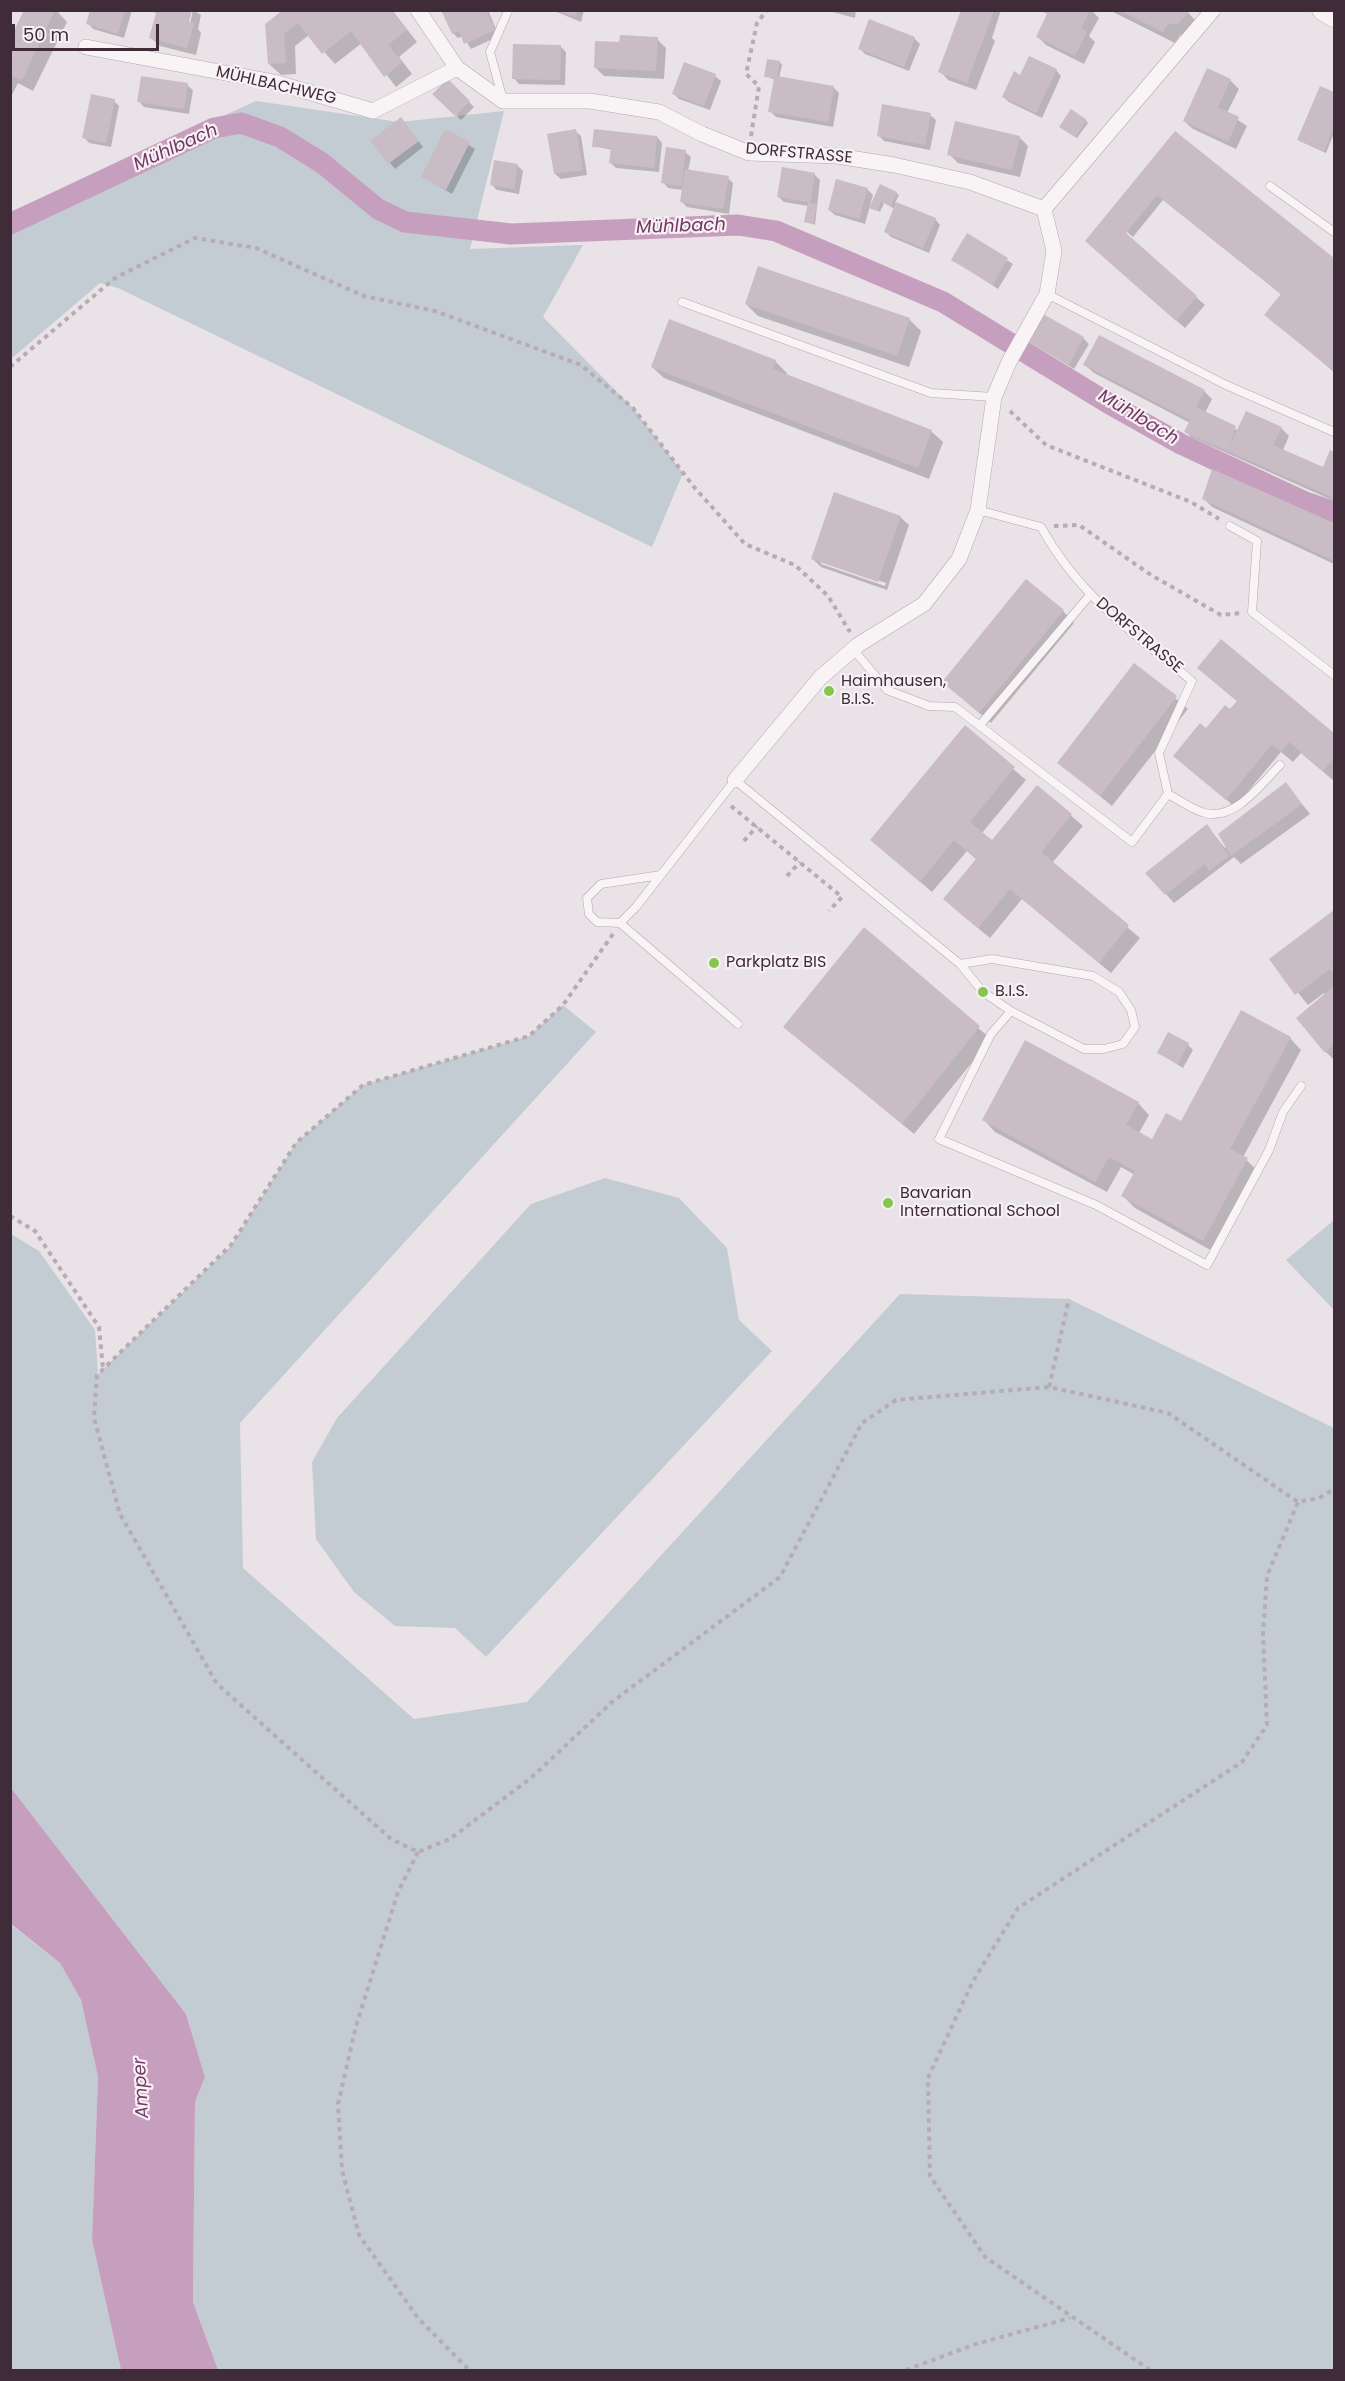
<!DOCTYPE html>
<html>
<head>
<meta charset="utf-8">
<style>
  body { margin:0 }
  #map { position:relative; width:1345px; height:2381px; overflow:hidden; background:#e9e2e7; font-family:Poppins,sans-serif }
  canvas { display:block }
  .frame { position:absolute; inset:0; border:12px solid #402b39; pointer-events:none }
  .scale { position:absolute; left:12px; top:24px; width:147px; height:27px; box-sizing:border-box; border:3px solid #402b39; border-top:0; padding-left:8px; font-size:18px; line-height:21px; white-space:nowrap; color:#402b39; -webkit-text-stroke:4px #f7f1f5; paint-order:stroke }
</style>
</head>
<body>
<div id="map">
<canvas width="1345" height="2381"></canvas>
<div class="frame"></div>
<div class="scale">50 m</div>
</div>
<script>
const g = document.querySelector('canvas').getContext('2d');
g.lineJoin = 'round';
function paint(path, color) { g.fillStyle = color; g.fill(path, 'evenodd'); }
function strokePath(path, color, width, dash) { g.strokeStyle = color; g.lineWidth = width; g.lineCap = dash ? 'butt' : 'round'; g.setLineDash(dash || []); g.stroke(path); }
function drawText(font, color, halo, rows, align = 'center') {
  g.font = font + ' Poppins,sans-serif'; g.lineWidth = 4.5; g.setLineDash([]); g.textBaseline = 'middle'; g.strokeStyle = halo; g.fillStyle = color; for (const [text, x, y, turn = 0] of rows) {
    g.save(); g.translate(x, y); g.rotate((+turn || 0) * Math.PI / 180); g.textAlign = isNaN(turn) ? turn : align; if (halo) g.strokeText(text, 0, 0); g.fillText(text, 0, 0); g.restore();
  }
}
paint(new Path2D(`
  M256,101L399,122L504,111L470,249L583,245L543,317L633,408L683,473L652,547L118,288L100,283L11,359L10,212Z
  M563,1005L596,1032L240,1423L243,1568L414,1719L527,1702L900,1294L1069,1299L1334,1428V2370H218L193,2302L195,2102L205,2077L186,2014L11,1788V1234L39,1251L95,1330L98,1374L231,1246L296,1143L363,1085L529,1036Z
  M605,1178L679,1198L727,1248L739,1320L772,1351L486,1657L455,1628L395,1626L354,1592L316,1539L312,1462L337,1418L531,1204Z
  M1334,1220V1310L1286,1260Z
  M10,1924L60,1963L81,2000L98,2077L92,2240L121,2370H11Z`), '#c3ccd3');
paint(new Path2D(`
  M11,1788L186,2014L205,2077L195,2102L193,2302L218,2370H121L92,2240L98,2077L81,2000L60,1963L11,1924Z`), '#c79fbe');
paint(new Path2D(`
  M26,10H56L67,22L33,91L18,83L12,95L10,42Z
  M92,10H132L124,38L93,29L88,23Z
  M151,10H190L186,29H189L193,10L201,15L198,29L201,33L196,55L160,46L151,38L157,14Z
  M285,10H392L417,42L399,57L412,74L396,87L362,43L335,64L309,35L295,46L296,74L281,75L269,64Z
  M449,10H488L499,36L471,49L463,36L458,38L453,33Z
  M552,10H584L581,22Z
  M825,10H856L855,18Z
  M963,10H1001L992,38L995,41L976,90L948,80L940,71Z
  M1044,10H1091L1099,18L1089,36L1095,42L1084,64L1046,45L1038,37L1048,16Z
  M1109,10H1186L1199,25L1190,35H1180L1175,43Z
  M914,38L920,44L909,71L865,54L860,49Z
  M657,39L666,48L664,79L604,76L595,67L620,44Z
  M560,46L566,52L565,85L519,84L514,78Z
  M780,62L782,65L779,78L834,88L839,93L833,127L776,117L770,111L775,80L766,76Z
  M1056,70L1061,76L1042,118L1009,102L1003,97L1021,77Z
  M715,76L721,81L710,110L679,99L674,94Z
  M1230,80L1239,89L1227,113L1247,126L1236,149L1193,129L1184,121Z
  M448,81L474,107L461,120L435,94Z
  M187,85L193,90L189,114L144,107L139,101Z
  M1321,88L1334,94V133L1326,153L1298,140Z
  M114,101L119,106L111,147L89,143L84,137Z
  M930,115L936,120L930,150L884,141L879,136Z
  M1086,121L1088,123L1077,138L1063,129Z
  M406,125L423,147L395,169L372,141Z
  M446,131L475,149L452,194L423,177Z
  M575,131L581,136L587,175L561,179L555,174Z
  M1176,133L1334,260V372L1266,315L1282,295L1163,200L1133,237L1127,232L1125,234L1205,305L1185,328L1095,249Z
  M657,137L662,143L659,172L616,168L610,162L612,150L594,146Z
  M1019,137L1028,146L1020,177L958,163L949,154Z
  M685,152L691,157L688,171L728,178L733,183L729,214L687,207L681,201L683,190L668,188L663,182Z
  M517,165L523,171L519,194L497,190L491,184Z
  M814,174L820,180L815,225L806,221L808,206L784,202L779,197Z
  M867,189L873,195L870,205L896,193L899,195L895,203L935,219L940,225L929,253L891,237L886,232L895,209L884,203L880,212L870,206L865,224L835,215L829,210Z
  M968,235L1013,264L998,289L953,260Z
  M746,304L909,319L921,331L909,367L758,316Z
  M1083,338L1089,344L1074,369L1030,342Z
  M775,361L787,373L786,376L931,431L943,442L929,479L664,378L652,367Z
  M1085,365L1204,391L1212,399L1205,413L1239,431L1281,428L1289,436L1283,450L1324,469L1331,452L1334,453V501L1191,437L1186,432L1190,423L1094,373Z
  M1213,471L1334,525V564L1212,507L1204,499Z
  M900,517L909,525L887,590L821,567L812,558ZM821,561L886,583L885,586L821,564Z
  M1063,611L1074,623L991,723L944,682Z
  M1221,641L1334,735V781L1301,753L1293,762L1281,752L1235,807L1184,764L1206,730L1238,702L1211,679Z
  M1135,665L1188,709L1112,806L1059,763Z
  M965,728L1026,780L982,833L992,842L1038,787L1083,826L1052,863L1140,938L1111,973L1022,899L990,938L956,910L945,899L977,860L967,851L932,892L872,840Z
  M1286,784L1310,814L1241,864L1234,857L1174,903L1166,894L1207,826L1225,848Z
  M1334,912V1060L1326,1052V995L1324,993L1308,1005L1271,959Z
  M864,929L991,1039L914,1134L785,1027Z
  M1290,1038L1301,1050L1243,1157L1258,1171L1214,1252L1135,1208L1123,1196L1135,1175L1121,1167L1107,1192L995,1132L984,1120L1138,1103L1149,1115L1139,1133L1153,1141L1181,1123Z
  M1188,1045L1193,1050L1183,1068L1159,1053Z`), '#0003');
strokePath(new Path2D(`
  M10,224L214,128L241,123L280,137L322,163L378,209L405,222L511,234L738,225L776,231L943,302L1108,403L1181,444L1305,502L1334,512`), '#c79fbe', 21);
paint(new Path2D(`
  M24,10H55L22,80L10,75V39Z
  M90,10H125L118,34L86,24Z
  M157,10H192L189,22L194,23L187,48L149,38Z
  M283,10H391L407,30L388,45L402,62L384,77L351,31L322,54L298,23L284,34L286,63L268,64L265,24Z
  M445,10H486L495,30L464,44L459,31L452,34L442,12Z
  M556,10H577L575,17Z
  M961,10H994L967,83L938,72Z
  M1039,10H1090L1081,29L1087,32L1075,56L1036,37L1047,14Z
  M1119,10H1185L1189,12L1178,24H1168L1163,32Z
  M869,19L915,37L904,67L858,49Z
  M620,35L658,37L656,71L594,68L595,41L619,42Z
  M513,44L561,45L560,80L512,79Z
  M1029,56L1057,69L1036,113L1002,97L1014,71L1020,75Z
  M767,59L780,61L777,76L834,86L828,122L768,112L774,78L764,77Z
  M684,62L716,74L704,106L672,94Z
  M1207,68L1231,79L1218,107L1239,117L1228,142L1183,121Z
  M141,76L188,83L184,109L137,102Z
  M448,79L470,101L455,116L432,94Z
  M1320,86L1334,92V126L1324,152L1297,140Z
  M91,94L115,99L106,143L82,138Z
  M882,104L931,113L925,145L877,136Z
  M1071,109L1087,120L1075,137L1059,127Z
  M401,117L419,141L388,164L370,141Z
  M955,121L1020,136L1012,170L947,155Z
  M445,129L470,142L446,190L421,177Z
  M576,129L583,170L554,174L547,134Z
  M594,129L657,136L654,168L609,163L611,148L592,147Z
  M1175,131L1334,258V371L1264,315L1281,294L1157,195L1126,233L1197,296L1176,321L1085,241Z
  M666,147L686,150L681,186L661,183Z
  M494,160L518,164L514,189L490,185Z
  M782,167L815,173L810,203L817,204L813,224L804,222L808,202L777,197Z
  M685,169L729,176L723,209L680,202Z
  M836,179L868,188L859,219L828,210Z
  M880,184L897,192L891,206L881,202L877,211L869,208Z
  M896,202L936,218L923,248L884,232Z
  M967,233L1008,258L993,285L951,260Z
  M758,266L910,318L897,356L745,304Z
  M1043,314L1084,337L1069,365L1028,342Z
  M669,319L776,360L773,369L932,430L918,468L651,367Z
  M1099,335L1205,390L1196,407L1236,426L1229,447L1246,411L1282,427L1273,445L1323,467L1330,450L1334,452V498L1184,432L1190,420L1083,365Z
  M1212,469L1334,523V561L1202,499Z
  M834,492L901,516L878,582L811,559Z
  M1026,579L1064,610L979,713L942,682Z
  M1221,639L1334,733V758L1323,771L1289,742L1281,752L1272,744L1226,800L1173,756L1200,723L1206,728L1225,705L1230,709L1237,701L1197,668Z
  M1134,663L1177,696L1100,796L1057,763Z
  M965,725L1015,767L970,822L992,840L1037,785L1072,814L1041,852L1129,925L1099,963L1010,889L978,928L943,899L976,859L954,840L920,882L870,840Z
  M1286,782L1302,804L1231,856L1218,834Z
  M1207,824L1229,856L1209,871L1205,864L1165,895L1145,873Z
  M1334,910V974L1330,969L1295,995L1269,959Z
  M864,927L980,1026L902,1124L783,1027Z
  M1334,986V1044L1325,1053L1296,1018Z
  M1241,1010L1291,1037L1230,1149L1248,1158L1203,1241L1121,1196L1135,1171L1109,1157L1095,1182L982,1120L1025,1040L1139,1102L1126,1125L1152,1139L1166,1113L1181,1121Z
  M1168,1032L1189,1043L1178,1064L1157,1053Z`), '#c9bcc5');
const service = new Path2D(`
  M503,100L490,52L508,11
  M1270,186L1334,232
  M1047,294L1226,385L1334,432
  M682,302L931,393L994,397
  M978,510L1041,527C1079,596 1133,633 1192,681L1159,753L1168,794
  M1230,526L1257,541L1252,612L1334,675
  M853,649L887,690L929,706L955,707L1132,842L1168,794
  M980,725L1090,595
  M1168,794C1179,800 1193,810 1205,813C1235,821 1262,783 1280,765
  M661,875L601,884L587,898L589,914L597,922L620,923L738,1024
  M620,923L636,907L735,780L960,964L983,992L1011,1011L1084,1049H1104L1123,1044L1135,1027L1131,1010L1119,992L1093,976L992,959L960,964
  M1011,1011L991,1034L939,1139L1096,1205L1207,1265L1269,1150L1283,1112L1301,1086`);
const minor = new Path2D(`
  M418,10L457,68L503,101H590L659,112L702,134L749,153L837,156L894,165L970,182L1044,209
  M86,47L274,82L373,111L457,68
  M1044,209L1213,10
  M735,780L820,678L858,645L924,604L959,559L978,510L994,397L1009,362L1047,294L1054,251L1044,209`);
const tertiary = new Path2D(`
  M1322,10L1334,17`);
strokePath(service, '#b3a7af', 9);
strokePath(minor, '#b3a7af', 16);
strokePath(tertiary, '#b3a7af', 21);
strokePath(new Path2D(`
  M751,136L759,86L746,74L757,23L767,10
  M10,367L115,278L195,238L256,248L364,296L435,311L581,365L633,408L694,487L745,544L795,565L828,596L850,632
  M1010,411L1046,445L1191,502L1219,519
  M1054,526L1079,525L1151,575L1221,615L1242,613
  M731,806L842,897L829,911
  M744,841L757,826
  M787,876L800,862
  M613,934L563,1005L529,1036L363,1085L296,1143L231,1245L97,1375L94,1418L120,1514L217,1684L391,1839L418,1852L450,1839L531,1778L612,1702L780,1577L862,1423L896,1400L1049,1387L1168,1413L1298,1502L1319,1498L1334,1489
  M10,1216L35,1231L99,1327L103,1369
  M1049,1387L1069,1299
  M418,1852L398,1892L356,2026L338,2104L342,2170L359,2235L418,2318L469,2370
  M906,2370L976,2344L1070,2318
  M1150,2370L985,2257L930,2176L928,2078L973,1981L1018,1908L1242,1762L1267,1725L1263,1634L1267,1576L1298,1502`), '#b6acb2', 4, [4.5, 4.5]);
strokePath(service, '#f8f4f6', 8);
strokePath(minor, '#f8f4f6', 15);
strokePath(tertiary, '#f8f4f6', 20);
for (const [x, y, r, color] of [
  [829,691,6,"#84c74e"],
  [714,963,6,"#84c74e"],
  [983,992,6,"#84c74e"],
  [888,1203,6,"#84c74e"]
]) { const dot = new Path2D(); dot.arc(x, y, r, 0, 2 * Math.PI); g.fillStyle = color; g.fill(dot); strokePath(dot, '#f7f1f5', 2); }
drawText('16px', '#402b39', '#f7f1f5', [
  ["MÜHLBACHWEG",276,86,13],
  ["DORFSTRASSE",799,154,5],
  ["DORFSTRASSE",1139,636,40]
]);
drawText('16px', '#402b39', '#f7f1f5', [
  ["Haimhausen,",841,682],
  ["B.I.S.",841,700],
  ["Parkplatz BIS",726,963],
  ["B.I.S.",995,992],
  ["Bavarian",900,1194],
  ["International School",900,1212]
], 'left');
drawText('italic 18px', '#723763', '#f7f1f5', [
  ["Mühlbach",176,148,-24],
  ["Mühlbach",681,227,-2],
  ["Mühlbach",1138,418,31],
  ["Amper",142,2088,-93]
]);
</script>
</body>
</html>
